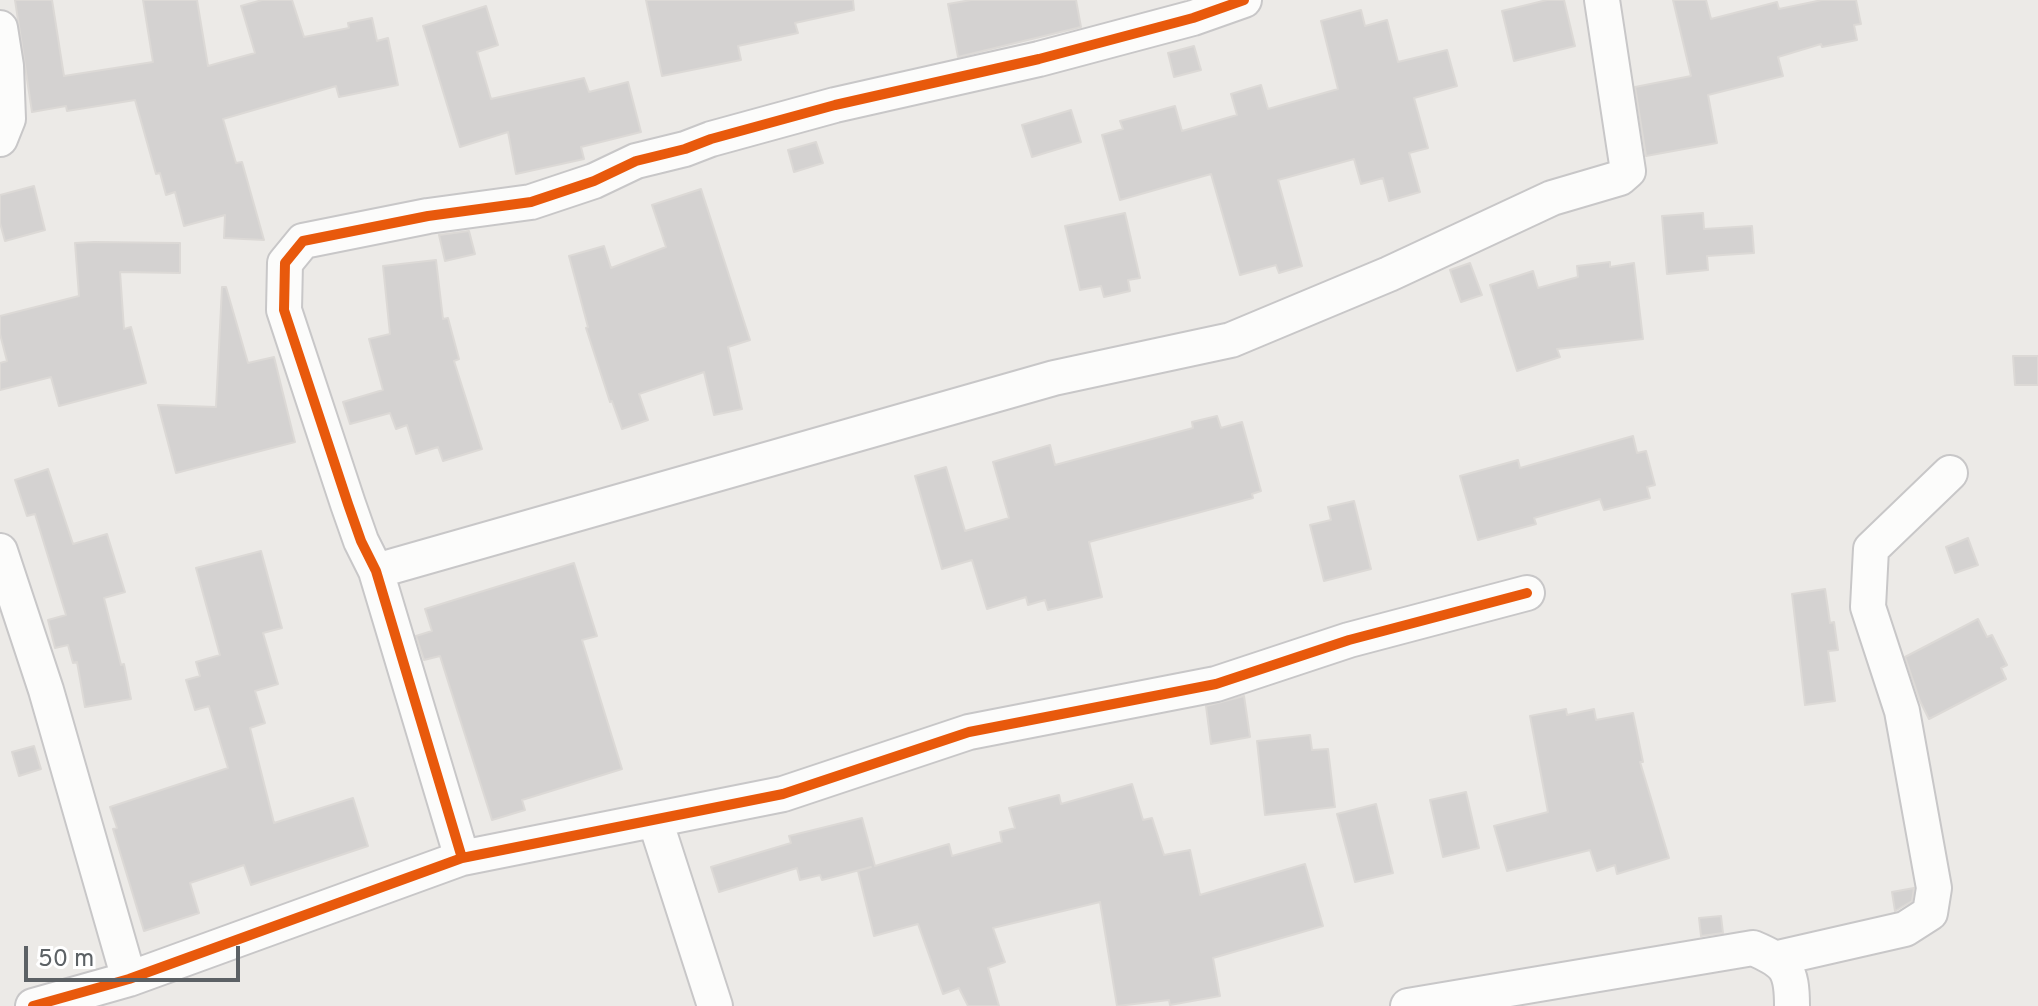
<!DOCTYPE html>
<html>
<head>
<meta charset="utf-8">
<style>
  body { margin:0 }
  #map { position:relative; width:2038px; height:1006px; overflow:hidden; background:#eceae7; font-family:Overpass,sans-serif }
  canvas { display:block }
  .scale { position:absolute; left:24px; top:946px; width:216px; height:36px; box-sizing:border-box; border:4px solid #5c6165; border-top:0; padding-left:10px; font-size:24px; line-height:28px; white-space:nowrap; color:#5c6165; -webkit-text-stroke:6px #fff; paint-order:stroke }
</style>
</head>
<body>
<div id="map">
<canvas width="2038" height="1006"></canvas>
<div class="scale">50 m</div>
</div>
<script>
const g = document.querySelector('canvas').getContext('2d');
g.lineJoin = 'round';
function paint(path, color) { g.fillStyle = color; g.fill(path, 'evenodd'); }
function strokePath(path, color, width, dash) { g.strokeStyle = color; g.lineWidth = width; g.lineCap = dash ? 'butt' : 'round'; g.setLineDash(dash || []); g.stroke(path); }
const building = new Path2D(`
  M15,0H52L64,76L153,62L143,0H197L208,66L255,53L241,6L262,0H292L304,37L349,28L348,23L372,18L377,41L388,38L398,85L339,97L336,86L223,119L236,163L242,162L264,240L224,238L225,215L184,226L175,192L166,195L160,173L156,174L135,100L67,111L66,106L32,112Z
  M646,0H853L854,10L795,23L798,33L738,46L741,60L662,76Z
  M971,0H1076L1081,27L958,57L948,4Z
  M1547,0H1564L1575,46L1514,61L1502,11Z
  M1673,0H1706L1711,19L1777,2L1779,9L1822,0H1856L1861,24L1854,25L1857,40L1822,47L1821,44L1778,57L1783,76L1708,95L1717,143L1646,156L1635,87L1691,76Z
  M486,6L498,45L477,52L491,99L584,78L589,92L628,82L641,132L581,147L584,159L516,174L508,132L460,147L423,26Z
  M1361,10L1365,26L1387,20L1398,62L1447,50L1457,86L1414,98L1428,148L1409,153L1420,192L1389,201L1383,178L1361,184L1354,159L1278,180L1302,266L1279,273L1276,265L1240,275L1211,174L1120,200L1102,135L1123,129L1120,121L1175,106L1182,131L1237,115L1231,94L1261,85L1268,109L1338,89L1321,21Z
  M1194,46L1201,70L1174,77L1168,53Z
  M1071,110L1081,142L1032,157L1022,125Z
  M816,142L823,163L794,172L788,150Z
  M34,186L45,230L5,241L0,223V195Z
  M701,189L750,340L728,347L742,409L714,415L704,372L639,394L648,420L622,429L612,401L610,402L586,328L588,327L569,256L604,246L611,268L666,247L652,205Z
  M1125,213L1140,278L1128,280L1130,291L1104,297L1101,286L1080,290L1065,226Z
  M1703,213L1704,229L1752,226L1754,253L1707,256L1708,270L1667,274L1662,216Z
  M469,231L475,254L445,261L439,235Z
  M94,242L180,243V273L120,272L124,329L131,327L146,383L59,406L51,377L0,390V363L7,361L0,334V316L79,296L75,243Z
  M436,260L443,319L448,318L459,359L454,361L482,449L443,461L438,447L416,454L407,425L396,429L390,413L350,424L343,402L383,390L369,339L390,334L383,266Z
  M1610,262V267L1634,263L1643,339L1557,349L1560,357L1517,371L1490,285L1533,271L1538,288L1578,277L1577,266Z
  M1470,263L1482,295L1461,302L1450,270Z
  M222,287H226L248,363L274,357L295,442L176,473L158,405L216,407Z
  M2013,356H2038V385H2015Z
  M1217,416L1221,428L1242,422L1261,491L1252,494L1253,498L1089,542L1102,597L1048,610L1045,600L1028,605L1026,597L987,609L972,560L942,569L915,476L946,467L965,531L1009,518L993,462L1050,445L1055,465L1193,428L1192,422Z
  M1633,436L1637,453L1646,451L1655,485L1647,487L1650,498L1604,510L1600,499L1534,518L1536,524L1478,540L1460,476L1518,460L1520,468Z
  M48,469L73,544L107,534L125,592L104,598L121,665L124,664L131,699L85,707L77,662L73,663L68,645L55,648L48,620L66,615L35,514L27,516L15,480Z
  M1354,501L1371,569L1324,581L1310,525L1331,520L1328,507Z
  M1968,538L1978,565L1955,573L1946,547Z
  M261,551L282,628L263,633L278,684L255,691L265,723L250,728L274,823L353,798L368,846L251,885L244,865L190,883L199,913L144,931L113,829L117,828L110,807L228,768L209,706L195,710L186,680L200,676L196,662L220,655L196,568Z
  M574,563L597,636L582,640L622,769L522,800L525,810L492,820L440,656L424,660L416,636L432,631L425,609Z
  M1825,589L1830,623L1834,622L1838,650L1828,651L1835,701L1805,705L1792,594Z
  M1978,619L1987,637L1992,635L2007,665L2001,668L2006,679L1929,719L1920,701L1905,657Z
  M1244,696L1250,737L1211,744L1206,706Z
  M1566,709L1567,715L1594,709L1596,720L1633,713L1643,762H1640L1669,858L1617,874L1615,865L1597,871L1590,850L1507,871L1494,826L1548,812L1530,716Z
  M1310,735L1312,750L1328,749L1335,807L1265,815L1257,741Z
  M34,746L41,769L19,776L12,752Z
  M1132,784L1143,820L1152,818L1164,855L1190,850L1200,895L1305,864L1323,926L1213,958L1220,996L1170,1005L1169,1000L1117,1006L1100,902L993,928L1005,962L988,968L999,1006H968L959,988L943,994L918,924L874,936L858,871L871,867L822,880L820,875L800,880L797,868L719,892L711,867L791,843L789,836L862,818L875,866L949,844L952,856L1002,842L1000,832L1015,828L1009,808L1059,795L1061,804Z
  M1466,792L1479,848L1443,857L1430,800Z
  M1376,804L1393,873L1355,882L1337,814Z
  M1914,888L1912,901L1895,911L1892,892Z
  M1721,916L1723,933L1701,936L1699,918Z`);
paint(building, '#d4d2d1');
strokePath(building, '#dcd9d6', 2);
const street = new Path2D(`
  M0,28L6,66L8,119L0,139
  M0,551L46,690L129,979
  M376,571L1054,378L1231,340L1389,274L1552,198L1620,178L1628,171L1602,0
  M655,820L715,1006
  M462,858L376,571L361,541L348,504L284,310L285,263L303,241L428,216L531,202L594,181L636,161L685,149L711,139L835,105L1039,59L1193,18L1244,0
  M1778,958L1905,929L1930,913L1934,888L1902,711L1868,607L1871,549L1950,473
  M33,1006L129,979L462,858L783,794L969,732L1216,684L1349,640L1527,593
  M1408,1006L1753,948C1786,962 1792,969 1792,1006`);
strokePath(street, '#c8c7c8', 38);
strokePath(street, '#fcfcfb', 34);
strokePath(new Path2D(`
  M462,858L376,571L361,541L348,504L284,310L285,263L303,241L428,216L531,202L594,181L636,161L685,149L711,139L835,105L1039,59L1193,18L1244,0
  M33,1006L129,979L462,858L783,794L969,732L1216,684L1349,640L1527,593`), '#e8590c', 10);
</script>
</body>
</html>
